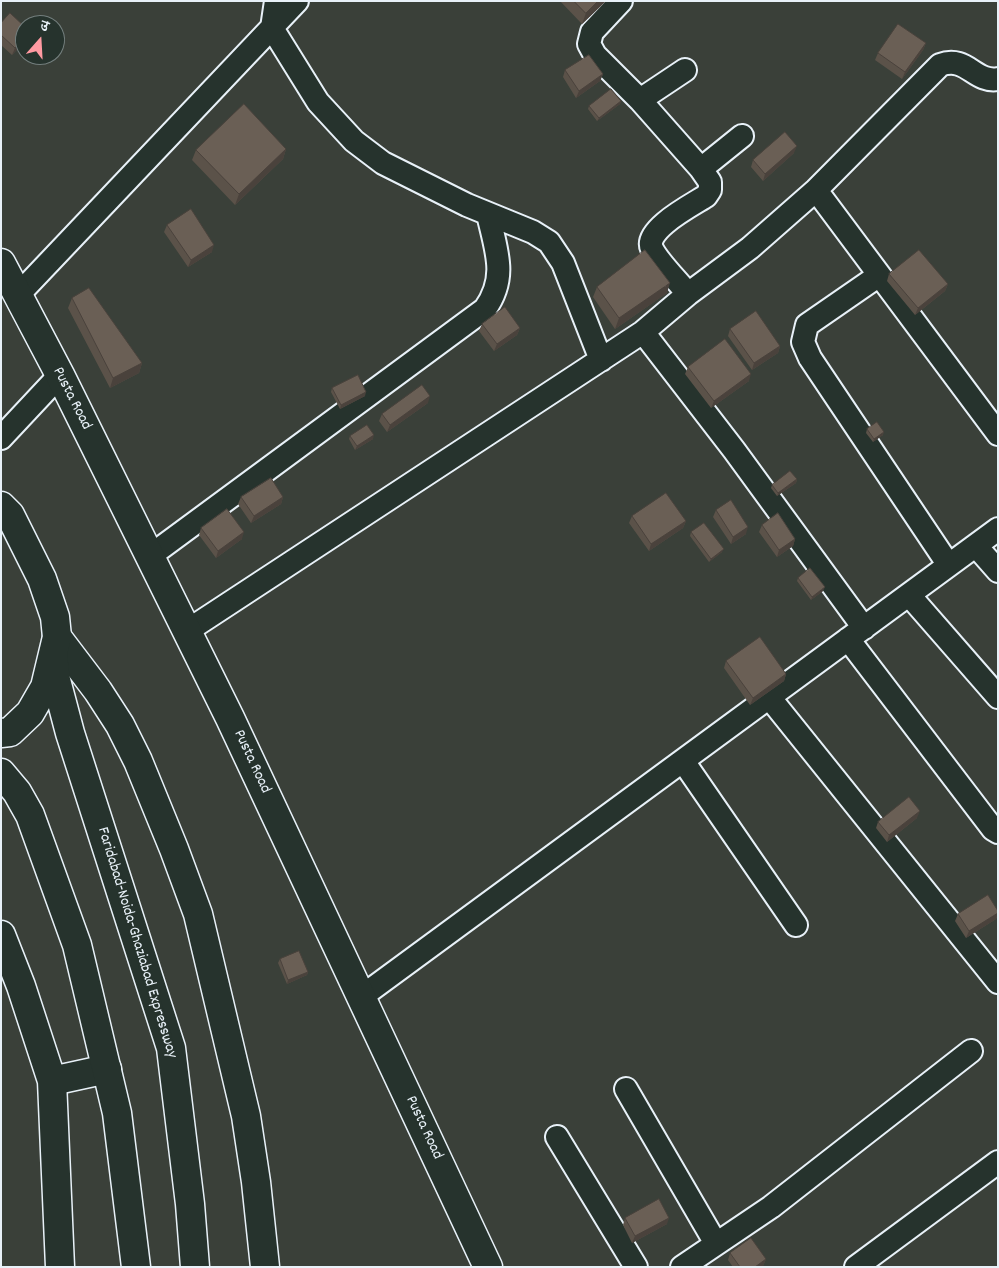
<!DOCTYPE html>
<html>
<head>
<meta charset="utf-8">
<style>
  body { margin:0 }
  #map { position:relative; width:999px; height:1268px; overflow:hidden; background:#3a4039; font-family:Dekko,"Playpen Sans Deva",sans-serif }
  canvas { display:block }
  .frame { position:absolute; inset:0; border:2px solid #e8f1f8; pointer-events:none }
  .north { position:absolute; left:15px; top:15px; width:50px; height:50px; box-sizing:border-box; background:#26332d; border:1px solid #747f7e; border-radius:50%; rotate:19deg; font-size:14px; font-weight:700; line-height:20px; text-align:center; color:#e8f1f8 }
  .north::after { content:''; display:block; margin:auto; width:18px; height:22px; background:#ff9aa2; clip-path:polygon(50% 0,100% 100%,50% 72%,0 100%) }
</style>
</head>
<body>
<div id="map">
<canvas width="999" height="1268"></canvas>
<div class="frame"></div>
<div class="north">उ</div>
</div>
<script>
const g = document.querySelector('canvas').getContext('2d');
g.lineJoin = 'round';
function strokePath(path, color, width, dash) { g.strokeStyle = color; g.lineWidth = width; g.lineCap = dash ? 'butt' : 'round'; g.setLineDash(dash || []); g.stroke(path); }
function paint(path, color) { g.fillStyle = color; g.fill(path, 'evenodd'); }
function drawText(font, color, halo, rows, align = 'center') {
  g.font = font + ' Dekko,sans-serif'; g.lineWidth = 4.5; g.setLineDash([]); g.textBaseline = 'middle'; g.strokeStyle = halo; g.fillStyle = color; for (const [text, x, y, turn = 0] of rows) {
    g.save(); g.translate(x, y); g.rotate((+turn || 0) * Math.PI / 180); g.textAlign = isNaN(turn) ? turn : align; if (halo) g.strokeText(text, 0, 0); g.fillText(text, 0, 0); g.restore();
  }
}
const minor = new Path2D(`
  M276,1L272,28L318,102L354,141L383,163L467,205L533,232L549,242L563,263L601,360
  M621,1L592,32L589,44L595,55L640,100L701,169L710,182V190L706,196C692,205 643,230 652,249C659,263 678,281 688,294
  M640,100L685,70
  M701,169L742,136
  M816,190L998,434
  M878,276L807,325L803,342L810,358L948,564
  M18,295L297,1
  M643,332L734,450L864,628
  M1,438L60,375
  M976,546L998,571
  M150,556L485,309C508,277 496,250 488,214
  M909,595L998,697
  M187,631L643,332L688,294L750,248L816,190L940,65C967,55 974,83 998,79
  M848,639L993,829L998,832
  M769,697L998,982
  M683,761L796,925
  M361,997L998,529
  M626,1089L715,1242
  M557,1137L636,1267
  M682,1267L771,1207L971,1051
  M856,1267L998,1162`);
const tertiary = new Path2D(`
  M1,263L60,375L230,718L488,1267
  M57,637L98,691L120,725L138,761L174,849L198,914L246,1116L256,1182L265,1267
  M1,935L21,986L52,1081L60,1267
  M52,1081L107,1069`);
const primary = new Path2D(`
  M1,506L10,515L42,579L55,617L57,637L45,687L30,713L10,732L1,733
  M53,655L56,680L70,733L171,1048L190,1204L195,1267
  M1,773L17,792L30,815L77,945L117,1113L136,1267`);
strokePath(minor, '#e8f1f8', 26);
strokePath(tertiary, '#e8f1f8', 31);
strokePath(primary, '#e8f1f8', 31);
strokePath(minor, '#26332d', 22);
strokePath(tertiary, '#26332d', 28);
strokePath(primary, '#26332d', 28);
paint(new Path2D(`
  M560,1H606L582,24Z
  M1,23L25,27V41L12,55L1,45Z
  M926,43L923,50L902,79L875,60L878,53Z
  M565,70L603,74L600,81L576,98L563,77Z
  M621,101L620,104L597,121L588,109L589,106Z
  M286,149L283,159L235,205L192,160L196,150Z
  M794,153L763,181L751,167L753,160Z
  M167,225L212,252L188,267L164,232Z
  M889,274L948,284L945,291L915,315L887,281Z
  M597,287L667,293L615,329L593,297Z
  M72,298L142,363L139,373L110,388L68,308Z
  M482,324L520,328L517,335L494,351L479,331Z
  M730,329L780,346L778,353L752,370L728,336Z
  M688,367L749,381L711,408L685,374Z
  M332,388L365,396L340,409L331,392Z
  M428,403L387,432L379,421L382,414Z
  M867,429L883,435L873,442L866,433Z
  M350,436L373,439L355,450L349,439Z
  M797,479L796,483L777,496L771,488L772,485Z
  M241,497H283L281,504L251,523L238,504Z
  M716,510L746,534L731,544L713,517Z
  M632,516L686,521L683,528L649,551L629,523Z
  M762,525L795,539L793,546L777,557L759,532Z
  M201,528L242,539L216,558L199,535Z
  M691,532L722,552L709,562L690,536Z
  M798,578L823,591L811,600L797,581Z
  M726,661L786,674L784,681L750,705L724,668Z
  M917,818L887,842L876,828L878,822Z
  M998,911V914L996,919L966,938L955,921L958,914Z
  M280,959L308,972L307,975L287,984L278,963Z
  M625,1218L667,1224L632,1243L623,1225Z
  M730,1253L766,1259L763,1266L762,1267H733L728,1260Z`), '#5b5249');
paint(new Path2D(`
  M598,1H606L582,24L586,13Z
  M25,37V41L12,55L15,48Z
  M926,43L923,50L902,79L905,72Z
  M603,74L600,81L576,98L579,91Z
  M621,101L620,104L597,121L599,118Z
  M797,146L794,153L763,181L765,174Z
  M286,149L283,159L235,205L239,194Z
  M214,245L212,252L188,267L191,260Z
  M670,283L667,293L615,329L619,318Z
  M948,284L945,291L915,315L918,308Z
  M520,328L517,335L494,351L497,344Z
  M780,346L778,353L752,370L754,363Z
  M142,363L139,373L110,388L113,378Z
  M751,374L749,381L711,408L714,401Z
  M366,392L365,396L340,409L341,405Z
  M430,396L428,403L387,432L390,425Z
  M884,432L883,435L873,442L874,439Z
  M374,435L373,439L355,450L357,446Z
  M797,479L796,483L777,496L778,493Z
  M283,497L281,504L251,523L254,516Z
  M686,521L683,528L649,551L651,544Z
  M748,527L746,534L731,544L733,537Z
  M244,532L242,539L216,558L218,551Z
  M795,539L793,546L777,557L779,550Z
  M724,549L722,552L709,562L711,559Z
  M825,587L823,591L811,600L812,597Z
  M786,674L784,681L750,705L753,698Z
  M920,811L917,818L887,842L889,835Z
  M998,913L996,919L966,938L969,931Z
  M308,972L307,975L287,984L288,980Z
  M669,1218L667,1224L632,1243L635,1236Z
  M766,1259L763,1266L762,1267H755Z`), '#4a423c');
const building = new Path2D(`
  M574,1H598L586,13Z
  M10,13L25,27V37L15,48L1,35V23Z
  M898,24L926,43L905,72L878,53Z
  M589,55L603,74L579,91L565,70Z
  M611,89L621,101L599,118L589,106Z
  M244,104L286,149L239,194L196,150Z
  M785,132L797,146L765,174L753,160Z
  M191,209L214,245L191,260L167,225Z
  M645,250L670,283L619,318L597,287Z
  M919,250L948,284L918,308L889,274Z
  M89,288L142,363L113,378L72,298Z
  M505,307L520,328L497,344L482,324Z
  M756,311L780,346L754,363L730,329Z
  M725,339L751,374L714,401L688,367Z
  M358,375L366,392L341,405L332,388Z
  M422,385L430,396L390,425L382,414Z
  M877,422L884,432L874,439L867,429Z
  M367,425L374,435L357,446L350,436Z
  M790,471L797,479L778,493L772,485Z
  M271,478L283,497L254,516L241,497Z
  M666,493L686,521L651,544L632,516Z
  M731,500L748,527L733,537L716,510Z
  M227,509L244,532L218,551L201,528Z
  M778,513L795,539L779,550L762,525Z
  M704,523L724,549L711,559L691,532Z
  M810,568L825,587L812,597L798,578Z
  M760,637L786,674L753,698L726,661Z
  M909,797L920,811L889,835L878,822Z
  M988,895L998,911V913L969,931L958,914Z
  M299,951L308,972L288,980L280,959Z
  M659,1199L669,1218L635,1236L625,1218Z
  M751,1238L766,1259L755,1267H740L730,1253Z`);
paint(building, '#6a5f55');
strokePath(building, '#4a423c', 1);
drawText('16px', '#e8f1f8', '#26332d', [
  ["Pusta Road",71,399,63],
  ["Pusta Road",251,762,65],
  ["Faridabad-Noida-Ghaziabad Expressway",136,943,73],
  ["Pusta Road",423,1128,65]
]);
</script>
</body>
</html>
